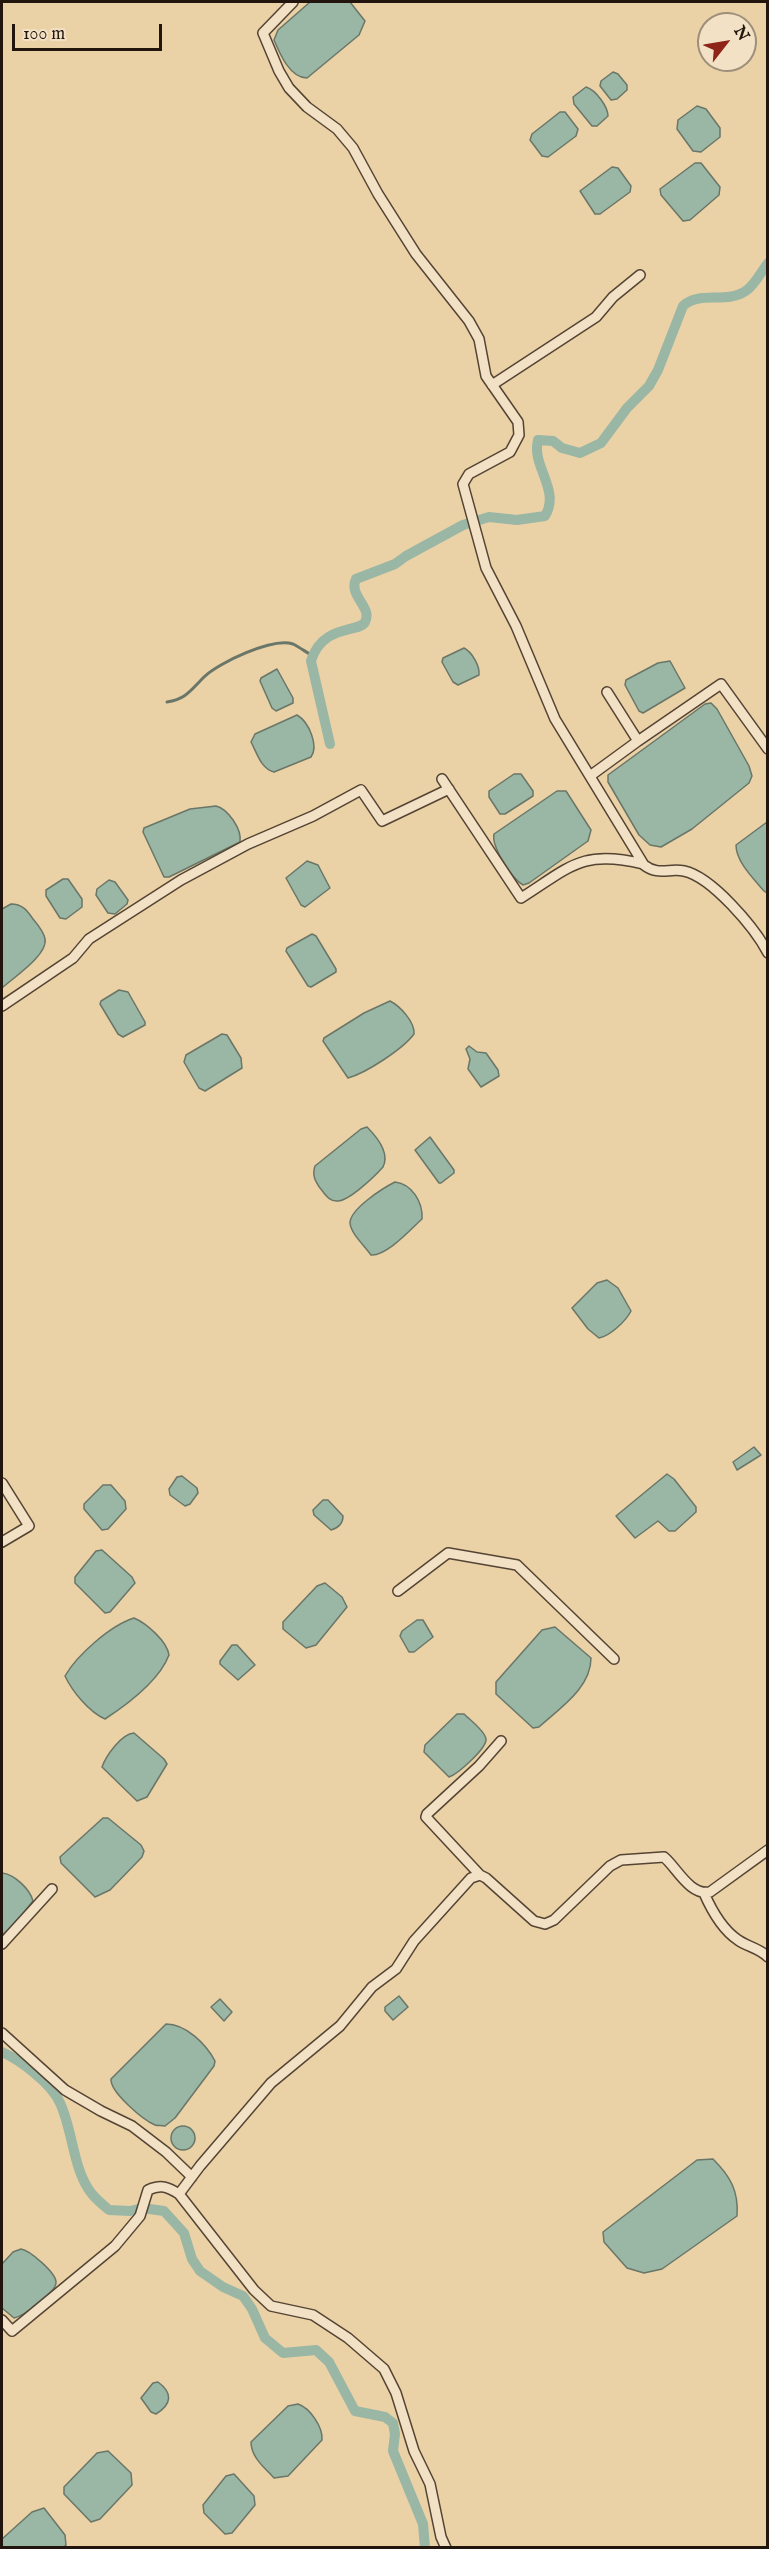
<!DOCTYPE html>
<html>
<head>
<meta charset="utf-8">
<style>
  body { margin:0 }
  #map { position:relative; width:769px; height:2549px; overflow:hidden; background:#ebd1a6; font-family:"IM FELL English",serif }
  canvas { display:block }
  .frame { position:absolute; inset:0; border:3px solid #21150d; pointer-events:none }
  .north { position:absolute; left:697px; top:12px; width:60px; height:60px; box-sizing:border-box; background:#f2e1c5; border:2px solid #9e8f7b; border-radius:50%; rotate:59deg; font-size:16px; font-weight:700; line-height:24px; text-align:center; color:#21150d }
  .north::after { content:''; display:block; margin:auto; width:21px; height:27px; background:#8f2418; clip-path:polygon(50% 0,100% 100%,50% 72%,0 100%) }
  .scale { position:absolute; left:12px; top:24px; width:150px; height:27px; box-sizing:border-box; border:3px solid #21150d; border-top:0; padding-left:8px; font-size:18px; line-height:21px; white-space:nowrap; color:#21150d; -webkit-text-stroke:4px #f2e1c5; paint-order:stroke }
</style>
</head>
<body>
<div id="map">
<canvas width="769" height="2549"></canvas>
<div class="frame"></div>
<div class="north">N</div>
<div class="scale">100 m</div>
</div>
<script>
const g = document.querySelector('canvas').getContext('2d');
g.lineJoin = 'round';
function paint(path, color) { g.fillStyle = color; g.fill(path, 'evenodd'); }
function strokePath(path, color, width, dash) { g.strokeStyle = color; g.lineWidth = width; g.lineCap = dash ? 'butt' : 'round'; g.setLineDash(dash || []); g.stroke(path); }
const water = new Path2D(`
  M310,2H350L365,21L359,35L307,78C290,78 280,54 274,40L278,30Z
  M613,72L618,74L627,85V90L617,99L611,100L600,86L601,81Z
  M586,87C596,90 608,107 608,116L597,126H592L574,104L573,97Z
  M697,106L706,109L720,128V137L701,152L693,151L677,129L678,120Z
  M560,112H565L578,129L576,136L548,157L542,156L530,140L532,134Z
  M695,163H701L720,187L719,195L690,220L683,221L661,195L660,189Z
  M612,167L618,168L631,186L630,192L600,214H595L580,191Z
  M464,648C472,652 480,666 479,675L458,685L453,682L442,662L443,658Z
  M670,661L685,688L643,713L639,711L625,685L626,680L658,663Z
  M277,669L293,698V703L276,711L272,708L260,681L261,678Z
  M711,703L717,709L749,766L752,776L749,783L692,829L661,847L650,845L639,835L608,782V775L705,704Z
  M297,715C309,722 319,746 311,757L274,772C261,769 257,753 251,742L255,734Z
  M514,774H521L533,791V796L505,814H500L489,797V791Z
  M557,791H566L591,830L588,841L529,883L523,885C512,879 491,846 494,834Z
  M216,806C228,809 242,829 240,842L169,877H164L143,832L144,828L190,809Z
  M767,822V893L764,891C754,879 736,862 736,845Z
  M307,861L318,865L330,888L305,907L301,905L286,878Z
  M63,879H68L82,899V907L66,919L60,918L46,896V890Z
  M109,880L115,882L128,900L127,904L115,914L108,913L96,895L97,889Z
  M11,904C22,904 27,910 33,919C38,925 44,932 45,939C48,955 13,978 2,988V909Z
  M312,934L316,936L336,969V972L311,987L308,986L286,951L287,948Z
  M119,990L128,992L145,1022V1025L123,1037L118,1034L100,1004L101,1001Z
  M390,1001C400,1006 415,1022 414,1034C403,1049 366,1073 348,1078L323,1041L324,1038L364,1013Z
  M222,1034L227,1035L241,1058L242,1068L205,1091L199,1088L184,1062L186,1055Z
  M469,1046L477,1052L486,1053L498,1070L499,1076L481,1087L468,1069L470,1059L466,1049Z
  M367,1127C377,1137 390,1153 383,1167C375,1176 349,1201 338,1201C329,1202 325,1194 320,1188C315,1181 312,1175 315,1166L361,1129Z
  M430,1137L454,1170V1173L441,1183H439L415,1150Z
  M395,1182C412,1184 423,1202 422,1219C411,1229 387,1256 371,1255C365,1246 351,1234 350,1223C350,1209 383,1188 395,1182Z
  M607,1280L618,1288L631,1311C626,1321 610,1336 599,1338L588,1329L572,1308L597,1283Z
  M754,1447L761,1455L737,1470L733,1462Z
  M667,1474L674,1479L696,1507V1512L675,1531H669L658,1521L635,1538L616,1516Z
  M182,1476L197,1488L198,1493L190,1504L185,1506L170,1495L169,1489L177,1477Z
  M103,1485H111L125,1501L126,1509L108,1529L102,1530L84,1509V1504Z
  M323,1500H328L343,1516C343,1523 338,1528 331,1530L314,1515L313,1510Z
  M102,1550L132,1577L135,1583L110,1612L105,1613L75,1583V1577L96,1551Z
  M325,1583L342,1597L347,1607L316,1645L306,1648L283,1629V1622L317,1586Z
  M134,1618C146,1623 167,1641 169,1655C159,1681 128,1704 105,1719C89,1712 72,1691 65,1676C77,1655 111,1625 134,1618Z
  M417,1620H423L433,1637L414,1652H409L400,1636L402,1631Z
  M555,1627L591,1658C591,1688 560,1708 539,1727L533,1728L496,1694V1682L542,1630Z
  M232,1645H237L255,1665L238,1680L220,1664V1661Z
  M457,1714H464C470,1720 485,1731 486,1739C487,1748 458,1774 449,1777L424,1752L425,1745Z
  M134,1733L164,1759L167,1764L147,1797L137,1801L102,1767C106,1756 121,1734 134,1733Z
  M103,1818H108L141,1845L144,1851L142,1857L110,1890L95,1897L61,1863L60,1857Z
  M2,1873C14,1874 30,1889 33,1901L13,1927L2,1935Z
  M399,1996L408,2007L393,2020L385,2011V2007Z
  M220,1999L232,2012L224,2021L211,2007Z
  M166,2024C186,2024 206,2044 215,2061L214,2066L175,2118L165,2126C162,2125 158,2126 155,2125C143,2120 110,2092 111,2079Z
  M171 2138a12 12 0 1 1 24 0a12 12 0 1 1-24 0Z
  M713,2159C730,2176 739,2191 737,2216L662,2269L644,2273L627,2268L604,2242L603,2232L697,2160Z
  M21,2249C29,2250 57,2273 56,2283C55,2293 24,2316 14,2318L2,2308V2264L13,2252Z
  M158,2382C173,2393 172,2404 156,2414L151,2412L141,2398L153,2383Z
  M298,2404C310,2408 323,2427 322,2440L288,2476L274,2478C264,2467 251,2457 251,2442L288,2406Z
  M108,2451L131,2473L132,2485L100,2519L91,2522L64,2494V2487L97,2453Z
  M234,2474L254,2496L255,2505L232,2533L225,2534L204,2513L203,2505L226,2476Z
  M44,2508L65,2535L66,2545L64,2547H2V2539L32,2512Z`);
paint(water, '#99b7a4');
strokePath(water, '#697668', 1.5);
strokePath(new Path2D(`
  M167,702C186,699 191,690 204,677C218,663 273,637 293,644C299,647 306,652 313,656`), '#697668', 3);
strokePath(new Path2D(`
  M330,744L311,661C322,624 359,633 365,622C373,607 348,596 356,579L395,564L406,556L463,525L489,517L517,520L545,516C561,490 531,466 538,440L553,441L562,448L580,453L601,443L627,408L649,386L658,370L683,306C699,290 727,305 747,290C755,284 761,272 768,263
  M2,2052C20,2060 52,2084 60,2103C73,2130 73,2171 92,2194C97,2200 103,2205 109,2210L130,2211L142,2208L164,2211L184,2233L192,2259L200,2271L223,2287L243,2296L252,2309L265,2338L283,2353L316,2350L329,2362L355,2411L385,2417L393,2423L395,2434L393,2451L423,2524L425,2548`), '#99b7a4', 10);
const minor = new Path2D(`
  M293,2L263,33L279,71L289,88L307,107L337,129L353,148L378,194L416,254L469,321L479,339L486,376L518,422L519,435L510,452L469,474L463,484L486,568L516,626L555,719L644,865C658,876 669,868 684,871C712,877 755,928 768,953
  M492,385L596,317L613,297L640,275
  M638,741L721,684L768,749
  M590,776L638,741L607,692
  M442,779L521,898C570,867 582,849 643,864
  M2,1006L73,958L89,939L181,880L248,844L313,816L361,790L382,821L449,789
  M2,1483L29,1526L2,1542
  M398,1591L448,1553L517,1565L614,1659
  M480,1875L426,1817L427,1814L479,1766L501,1741
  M704,1893C711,1909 723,1930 738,1940C748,1947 759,1948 768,1957
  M2,1944L52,1889
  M2,2033L65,2090L101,2111L132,2126L166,2152L192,2177
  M179,2194L200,2166L271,2083L340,2026L372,1987L396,1969L414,1941L471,1878L480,1875L486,1878L534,1921L545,1924L554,1920L610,1866L621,1860L664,1857C677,1868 690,1896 710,1892L768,1850
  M2,2320L12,2331L115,2246L140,2216L148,2190C161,2184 168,2187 179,2194L254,2290L271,2306L313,2315L348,2338L384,2369L396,2393L414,2451L430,2484L441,2537L446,2548`);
strokePath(minor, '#544433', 12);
strokePath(minor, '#f2e1c5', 9);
</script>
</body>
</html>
